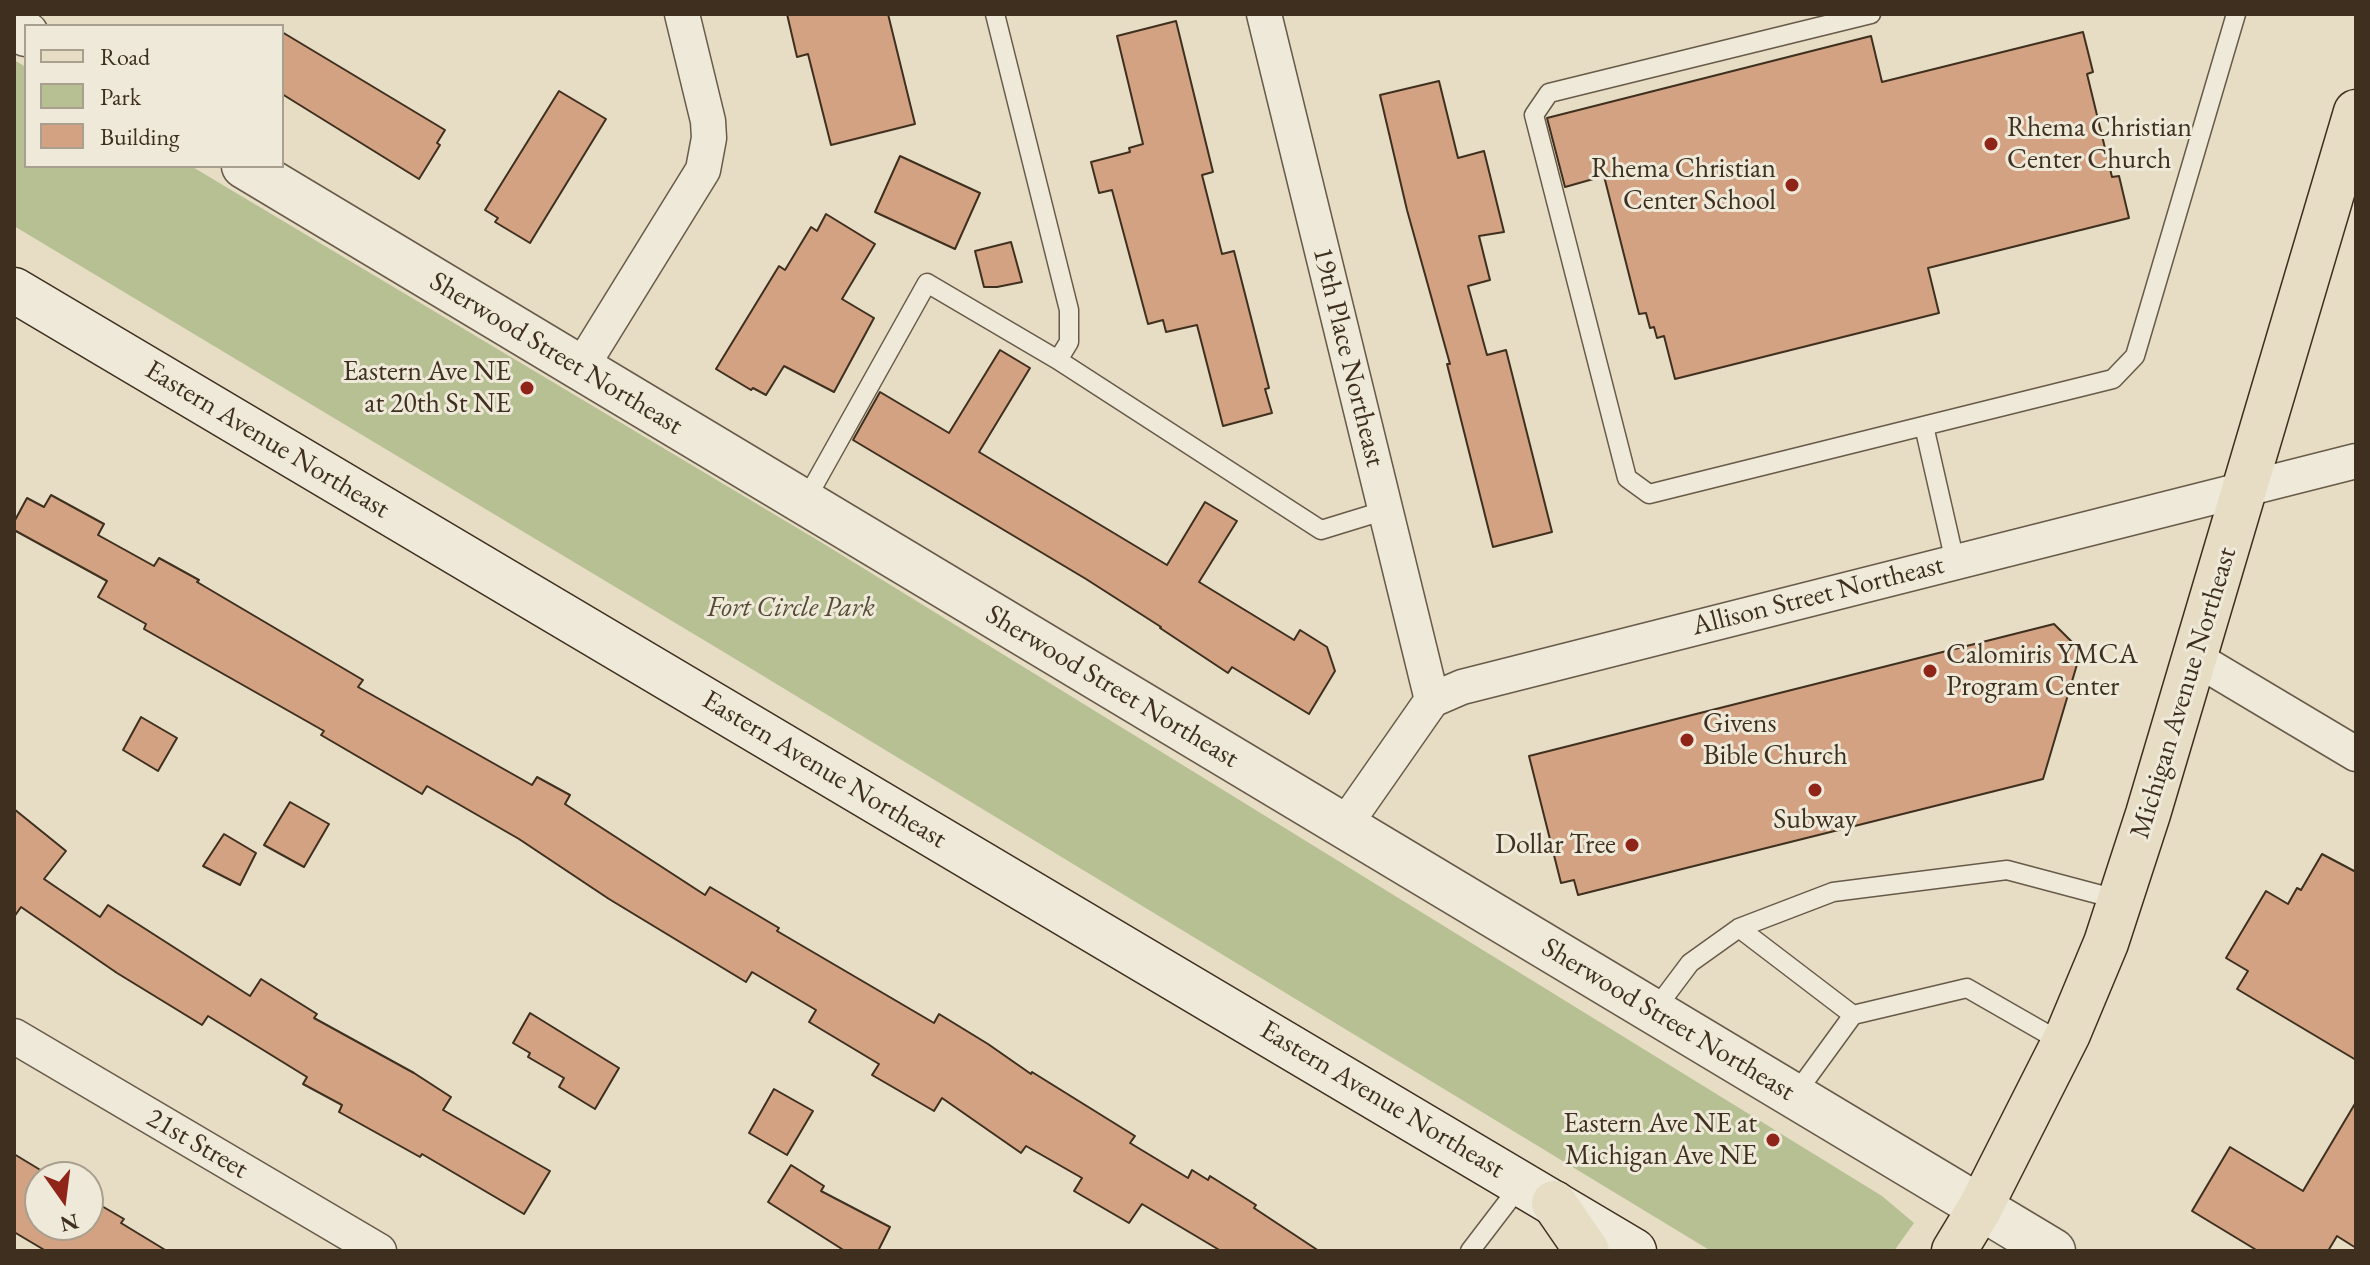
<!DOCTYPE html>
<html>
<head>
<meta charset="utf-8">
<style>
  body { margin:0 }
  #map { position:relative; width:2370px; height:1265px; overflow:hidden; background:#e6ddc4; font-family:"EB Garamond",serif }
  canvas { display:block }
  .frame { position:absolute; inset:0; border:16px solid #3e2f1e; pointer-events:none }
  .legend { position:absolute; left:24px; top:24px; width:260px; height:144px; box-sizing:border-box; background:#efe9d9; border:2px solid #a89f8e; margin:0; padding:10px 14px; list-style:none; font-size:24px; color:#3e2f1e }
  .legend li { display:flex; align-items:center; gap:16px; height:40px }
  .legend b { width:40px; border:2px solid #a89f8e }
  .north { position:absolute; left:24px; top:1161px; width:80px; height:80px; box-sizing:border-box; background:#efe9d9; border:2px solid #a89f8e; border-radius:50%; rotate:166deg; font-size:22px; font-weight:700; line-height:32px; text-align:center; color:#3e2f1e }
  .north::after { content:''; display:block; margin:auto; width:28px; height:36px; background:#8f2418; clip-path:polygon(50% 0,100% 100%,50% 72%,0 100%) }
</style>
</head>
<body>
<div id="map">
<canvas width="2370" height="1265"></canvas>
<div class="frame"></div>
<ul class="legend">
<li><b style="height:10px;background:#e6ddc4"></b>Road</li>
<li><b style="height:22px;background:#b6c093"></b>Park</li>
<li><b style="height:22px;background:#d2a283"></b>Building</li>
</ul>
<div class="north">N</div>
</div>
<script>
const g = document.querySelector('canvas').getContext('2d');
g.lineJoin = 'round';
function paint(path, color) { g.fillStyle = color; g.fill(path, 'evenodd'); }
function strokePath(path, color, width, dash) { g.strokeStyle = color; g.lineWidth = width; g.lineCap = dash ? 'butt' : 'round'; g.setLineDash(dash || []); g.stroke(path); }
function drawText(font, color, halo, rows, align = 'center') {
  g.font = font + ' "EB Garamond",serif'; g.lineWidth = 6; g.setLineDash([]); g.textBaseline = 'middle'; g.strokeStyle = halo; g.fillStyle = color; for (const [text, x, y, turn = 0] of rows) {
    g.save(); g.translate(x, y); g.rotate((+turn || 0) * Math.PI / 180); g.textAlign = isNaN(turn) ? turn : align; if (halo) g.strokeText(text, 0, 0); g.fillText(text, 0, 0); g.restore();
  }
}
paint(new Path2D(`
  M14,60L26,67V166H191L824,544L1882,1196L1914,1223L1894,1251H1711L727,654L14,226Z`), '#b6c093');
const building = new Path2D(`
  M787,14H888L915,124L831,145L808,54L797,57Z
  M1176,21L1213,172L1202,175L1222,254L1234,251L1269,388L1265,389L1272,413L1223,426L1197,325L1166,332L1163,320L1148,324L1112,190L1099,193L1091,162L1130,152L1129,148L1143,144L1117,36Z
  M282,32L445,130L437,143L440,145L419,179L282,94Z
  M2083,32L2093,72L2087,74L2112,177L2119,176L2129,218L1928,268L1939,313L1675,379L1664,336L1657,338L1654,327L1650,328L1646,313L1639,314L1604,176L1565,187L1547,118L1871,36L1882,82Z
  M1439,81L1458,158L1484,151L1504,232L1479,236L1490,280L1468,286L1487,355L1506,350L1552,532L1493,547L1447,364H1450L1407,210L1380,95Z
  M559,91L606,119L530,243L495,222L498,218L485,210Z
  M900,156L980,193L955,249L875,212Z
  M826,214L875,244L842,299L874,318L834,392L784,366L766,395L753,388L751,390L716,369L779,266L785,270L811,227L817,231Z
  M1011,242L1022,282L997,287H984L975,251Z
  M1000,350L1030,368L979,452L1167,565L1205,502L1237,521L1199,582L1294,640L1300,630L1327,647L1335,671L1309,714L1232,667L1228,673L1160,628L1161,627L1086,579L853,440L880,392L949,433Z
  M51,495L104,524L98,535L154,566L159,558L199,580L197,582L363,680L358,687L532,785L537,777L570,795L565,804L705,895L710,887L779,928L777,931L934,1023L939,1014L988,1044L1031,1074L1032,1072L1135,1136L1130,1143L1188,1178L1192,1170L1208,1180L1210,1176L1256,1205L1254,1208L1319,1251H1221L1142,1204L1129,1223L1074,1191L1082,1178L1026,1146L1021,1153L942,1098L934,1111L872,1075L879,1064L809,1022L816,1010L752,972L746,982L609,899L519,839L427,786L422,794L321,735L324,731L144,629L146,624L98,597L107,581L14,530V522L27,498L44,507Z
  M2054,624L2081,651L2043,779L1578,895L1574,880L1561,883L1529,756Z
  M141,717L177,738L158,771L123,750Z
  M290,802L329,824L304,867L264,845Z
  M14,809L66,851L44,879L100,917L108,905L250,996L261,979L317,1014L314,1018L414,1073L451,1097L443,1110L550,1171L524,1214L422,1154L420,1157L339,1112L342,1105L303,1084L307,1077L208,1016L202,1025L117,973L21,907L14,917Z
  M224,834L256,853L240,885L203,866Z
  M2322,854L2356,872V1060L2237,989L2248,971L2226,958L2266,891L2288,904L2297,888L2301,890Z
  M530,1013L619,1068L595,1109L559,1087L564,1078L528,1057L530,1053L513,1043Z
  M774,1089L813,1111L787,1155L749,1133Z
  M2356,1102V1248L2337,1236L2328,1251H2258L2192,1211L2230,1147L2303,1191Z
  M14,1154L52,1177H40V1225H88V1198L124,1219L121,1223L167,1251H46L14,1232Z
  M791,1165L824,1186L821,1191L890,1227L878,1251H845L768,1202Z`);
paint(building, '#d2a283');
strokePath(building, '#3e2f1e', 2);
const service = new Path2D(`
  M995,14L1069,310V342L1058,360
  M1871,14L1549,93L1534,115L1627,478L1649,494L2113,379L2135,356L2236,14
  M1924,426L1955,562
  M804,503L927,283L1058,360L1321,530L1386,510
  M1739,928L1853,1015
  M1654,1011L1690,963L1739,928L1833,892L2007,870L2120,900
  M1794,1096L1853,1015L1967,988L2063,1043
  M1470,1251L1522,1183`);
const minor = new Path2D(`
  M1264,14L1432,700
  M580,369L703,170L709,138L708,121L682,14
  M2195,658L2356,754
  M1344,826L1432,700L1462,687L2356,461
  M14,1036L379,1251`);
const tertiary = new Path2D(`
  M14,27L26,34
  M244,166L2053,1251`);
const secondary = new Path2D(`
  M14,290L1634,1251`);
const primary = new Path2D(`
  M1554,1203L1587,1251
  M1954,1251L1980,1208L2068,1034L2106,943L2148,814L2356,112`);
strokePath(service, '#685a48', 21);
strokePath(minor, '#685a48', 37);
strokePath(tertiary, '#685a48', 47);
strokePath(secondary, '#3e2f1e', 47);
strokePath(primary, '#3e2f1e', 47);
strokePath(service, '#efe9d9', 18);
strokePath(minor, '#efe9d9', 34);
strokePath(tertiary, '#efe9d9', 44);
strokePath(secondary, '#efe9d9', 44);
strokePath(primary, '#e6ddc4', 44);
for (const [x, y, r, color] of [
  [1991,144,8,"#8f2418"],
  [1792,185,8,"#8f2418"],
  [527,388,8,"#8f2418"],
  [1930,671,8,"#8f2418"],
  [1687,740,8,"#8f2418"],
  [1815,790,8,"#8f2418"],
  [1632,845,8,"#8f2418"],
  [1773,1140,8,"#8f2418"]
]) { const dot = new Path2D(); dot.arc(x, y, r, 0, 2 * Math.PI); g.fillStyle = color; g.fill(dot); strokePath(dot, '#efe9d9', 3); }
drawText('28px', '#3e2f1e', '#efe9d9', [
  ["Rhema Christian",2007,128,"left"],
  ["Center Church",2007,160,"left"],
  ["Rhema Christian",1776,169],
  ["Center School",1776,201],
  ["Eastern Ave NE",511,372],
  ["at 20th St NE",511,404],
  ["Calomiris YMCA",1946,655,"left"],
  ["Program Center",1946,687,"left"],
  ["Givens",1703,724,"left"],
  ["Bible Church",1703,756,"left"],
  ["Subway",1815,820,"center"],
  ["Dollar Tree",1616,845],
  ["Eastern Ave NE at",1757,1124],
  ["Michigan Ave NE",1757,1156]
], 'right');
drawText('28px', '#3e2f1e', '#efe9d9', [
  ["Sherwood Street Northeast",556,354,31],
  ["19th Place Northeast",1348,357,76],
  ["Eastern Avenue Northeast",267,440,31],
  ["Allison Street Northeast",1818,596,-14],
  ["Sherwood Street Northeast",1112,687,31],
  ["Michigan Avenue Northeast",2184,693,-73],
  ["Eastern Avenue Northeast",824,770,31],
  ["Sherwood Street Northeast",1668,1020,31],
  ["Eastern Avenue Northeast",1382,1100,31],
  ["21st Street",197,1144,30]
]);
drawText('italic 28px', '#564c35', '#efe9d9', [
  ["Fort Circle Park",791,608]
]);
</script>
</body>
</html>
